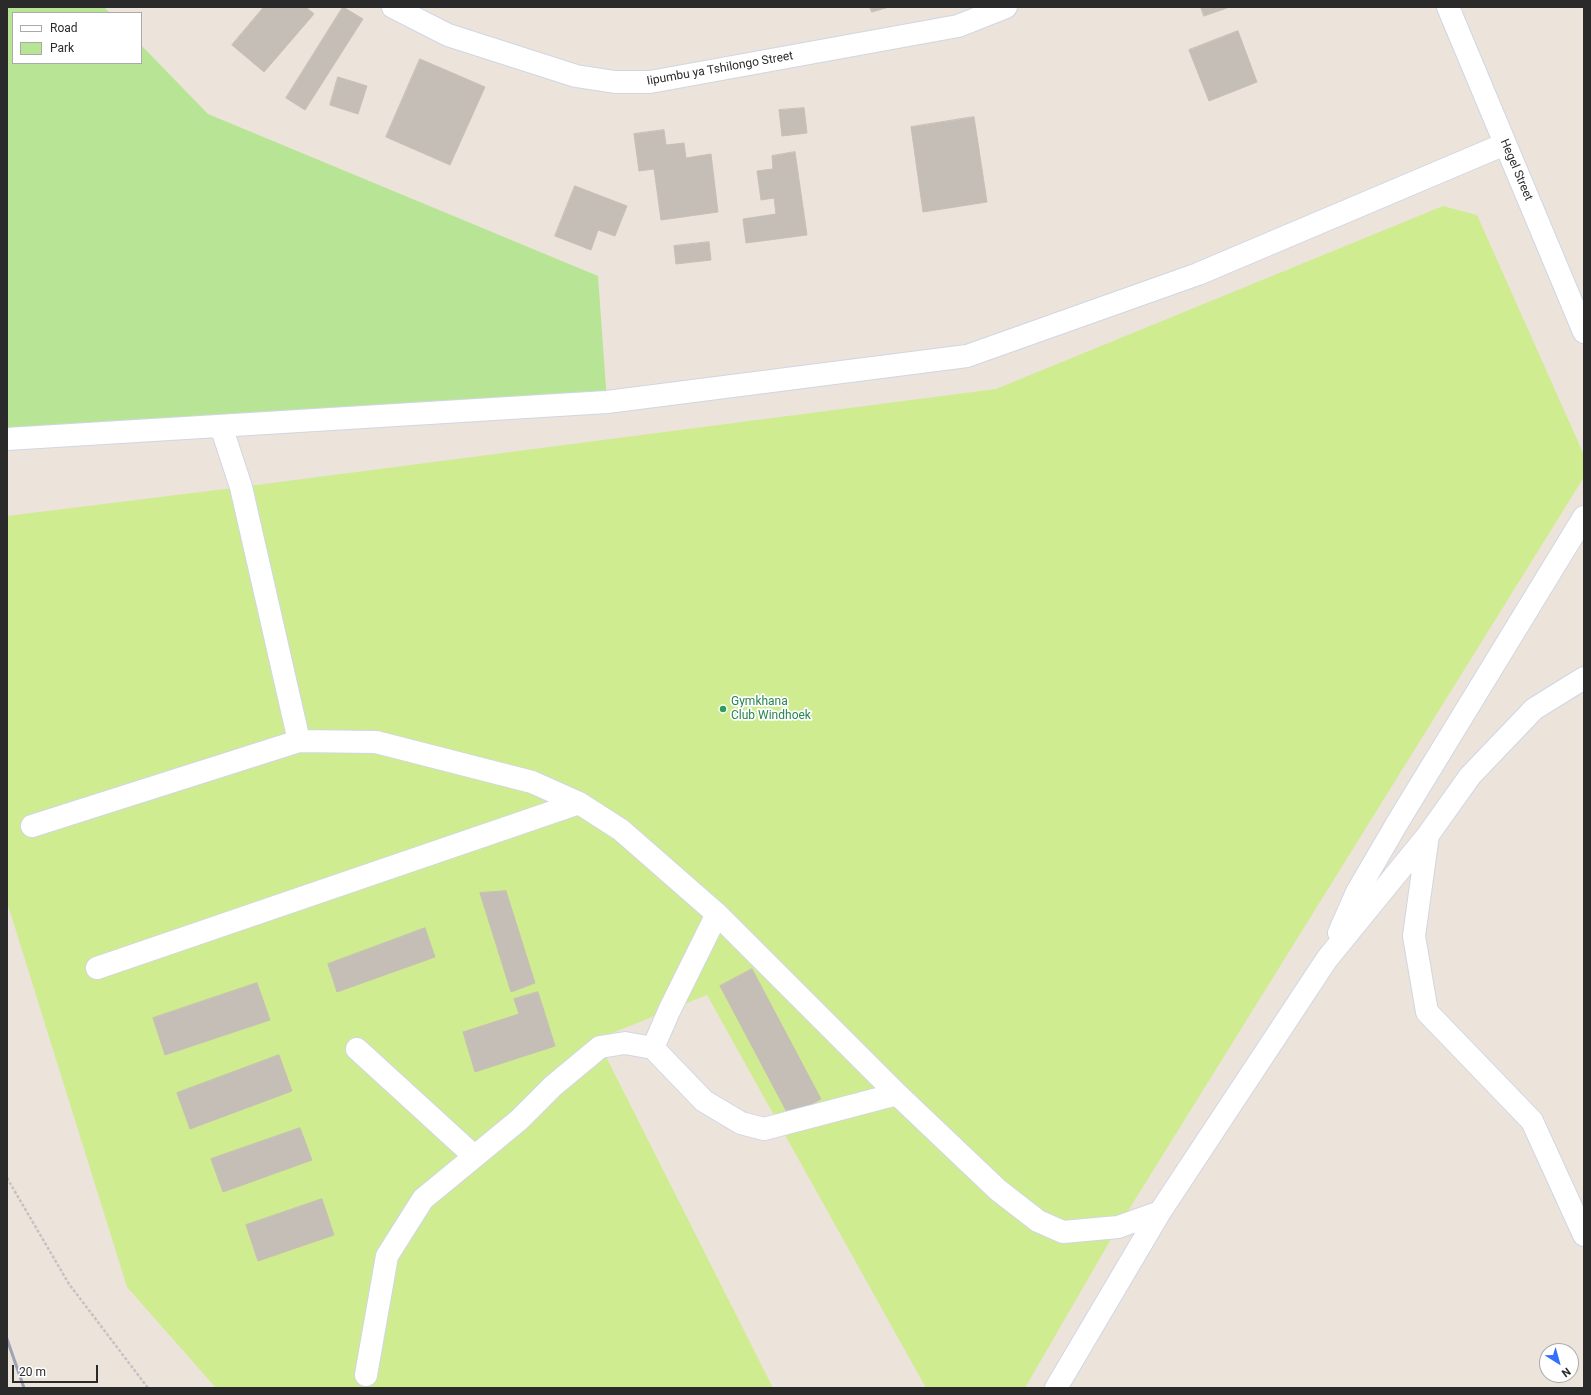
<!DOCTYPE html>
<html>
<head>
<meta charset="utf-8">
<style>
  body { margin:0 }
  #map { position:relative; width:1591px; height:1395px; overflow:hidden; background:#ece3db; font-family:Roboto,sans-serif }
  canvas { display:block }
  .frame { position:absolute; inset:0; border:8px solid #2a2a2a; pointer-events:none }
  .legend { position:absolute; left:12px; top:12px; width:130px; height:52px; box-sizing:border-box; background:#fff; border:1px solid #aaa; margin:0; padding:5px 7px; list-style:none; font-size:12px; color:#2a2a2a }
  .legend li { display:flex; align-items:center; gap:8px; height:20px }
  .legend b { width:20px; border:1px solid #aaa }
  .north { position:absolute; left:1539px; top:1343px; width:40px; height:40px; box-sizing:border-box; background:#fff; border:1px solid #aaa; border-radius:50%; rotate:143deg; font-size:11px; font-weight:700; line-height:16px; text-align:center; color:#2a2a2a }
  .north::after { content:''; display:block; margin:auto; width:14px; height:18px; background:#356fff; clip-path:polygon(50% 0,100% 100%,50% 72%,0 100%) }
  .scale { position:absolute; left:12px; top:1365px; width:86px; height:18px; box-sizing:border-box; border:2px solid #2a2a2a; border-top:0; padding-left:5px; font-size:12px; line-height:14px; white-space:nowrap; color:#2a2a2a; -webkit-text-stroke:3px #fff; paint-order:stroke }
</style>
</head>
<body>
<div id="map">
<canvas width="1591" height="1395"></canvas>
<div class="frame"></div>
<ul class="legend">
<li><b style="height:5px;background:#fff"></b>Road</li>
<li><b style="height:11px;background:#b8e595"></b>Park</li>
</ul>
<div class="north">N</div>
<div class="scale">20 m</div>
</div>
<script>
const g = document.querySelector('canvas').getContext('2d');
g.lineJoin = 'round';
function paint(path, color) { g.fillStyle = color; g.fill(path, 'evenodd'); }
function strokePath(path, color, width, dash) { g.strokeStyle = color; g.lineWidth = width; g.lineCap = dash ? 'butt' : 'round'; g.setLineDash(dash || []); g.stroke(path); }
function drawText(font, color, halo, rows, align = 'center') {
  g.font = font + ' Roboto,sans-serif'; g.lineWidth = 3.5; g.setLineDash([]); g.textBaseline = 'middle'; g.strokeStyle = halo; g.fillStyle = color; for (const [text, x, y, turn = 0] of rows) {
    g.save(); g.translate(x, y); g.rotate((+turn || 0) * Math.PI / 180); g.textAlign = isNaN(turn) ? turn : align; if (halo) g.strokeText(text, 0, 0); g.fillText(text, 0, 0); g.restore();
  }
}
paint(new Path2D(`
  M7,7H104L110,13H13V63H141V45L208,114L598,276L607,402L7,439Z`), '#b8e595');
paint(new Path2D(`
  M1443,206L1477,215L1584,455V477L1118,1227L1025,1388H926L707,995L597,1039L773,1388H216L127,1287L7,902V516L241,487L996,389Z`), '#cfec91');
const building = new Path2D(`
  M264,7H306L314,14L264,72L232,45Z
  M343,7L363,19L305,110L286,98Z
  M870,7H889L872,12Z
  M1201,7H1227V8L1204,16Z
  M1238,31L1257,82L1209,101L1189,50Z
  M420,59L485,87L450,165L386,137Z
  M338,77L367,86L358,114L330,105Z
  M804,108L807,133L782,136L779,110Z
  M974,117L987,202L923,212L911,127Z
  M664,130L666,145L684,143L686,158L711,154L718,212L661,220L654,169L639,171L634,134Z
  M795,152L807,235L746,243L743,219L776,214L774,198L761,200L757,171L773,169L772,156Z
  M575,186L627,206L615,236L598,230L591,250L555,236Z
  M709,242L711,260L676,264L674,246Z
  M506,891L535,983L511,992L480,893Z
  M425,928L435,957L337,992L328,964Z
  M752,969L821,1099L789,1116L720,986Z
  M257,983L270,1020L165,1055L153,1018Z
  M538,992L555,1046L475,1072L463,1032L519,1014L514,999Z
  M279,1055L292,1091L190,1129L177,1093Z
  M300,1128L312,1160L223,1192L211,1159Z
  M322,1199L334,1235L258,1261L246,1225Z`);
paint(building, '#c4beb7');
strokePath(building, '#c8bfb5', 1);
const minor = new Path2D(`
  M393,7L448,35L576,76L615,82H650L958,26L1006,7
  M1448,7L1584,332
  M221,426L241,487L299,741
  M7,439L607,402L967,356L1198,274L1505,144
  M32,826L299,741L376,742L532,782L579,803L621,830L717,914L897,1094L998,1190L1038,1221L1063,1232L1118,1227L1160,1212
  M1428,835L1414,936L1427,1012L1532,1121L1584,1235
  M1339,933L1357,892L1399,820L1584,517
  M97,968L579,803
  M653,1048L669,1011L717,914
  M357,1049L474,1156
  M366,1375L387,1256L423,1199L519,1120L553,1086L600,1047L625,1043L653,1048L704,1101L741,1123L764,1129L897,1094
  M1056,1388L1160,1212L1327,959L1428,835L1470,776L1534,709L1584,678`);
strokePath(minor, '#d0d6e3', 24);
strokePath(new Path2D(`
  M7,1178L69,1284L148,1388`), '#c3c3c3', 2.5, [3, 2]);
strokePath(minor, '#fff', 22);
strokePath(new Path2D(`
  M7,1339L24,1388`), '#9ea3b5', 3);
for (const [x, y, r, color] of [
  [723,709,4,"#2e9e5b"]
]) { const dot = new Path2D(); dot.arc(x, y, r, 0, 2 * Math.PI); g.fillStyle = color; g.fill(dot); strokePath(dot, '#fff', 1.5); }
drawText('12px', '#2a2a2a', '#fff', [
  ["Iipumbu ya Tshilongo Street",720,69,-10],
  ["Hegel Street",1516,170,67]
]);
drawText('12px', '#27864d', '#fff', [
  ["Gymkhana",731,702],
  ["Club Windhoek",731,716]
], 'left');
</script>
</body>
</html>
